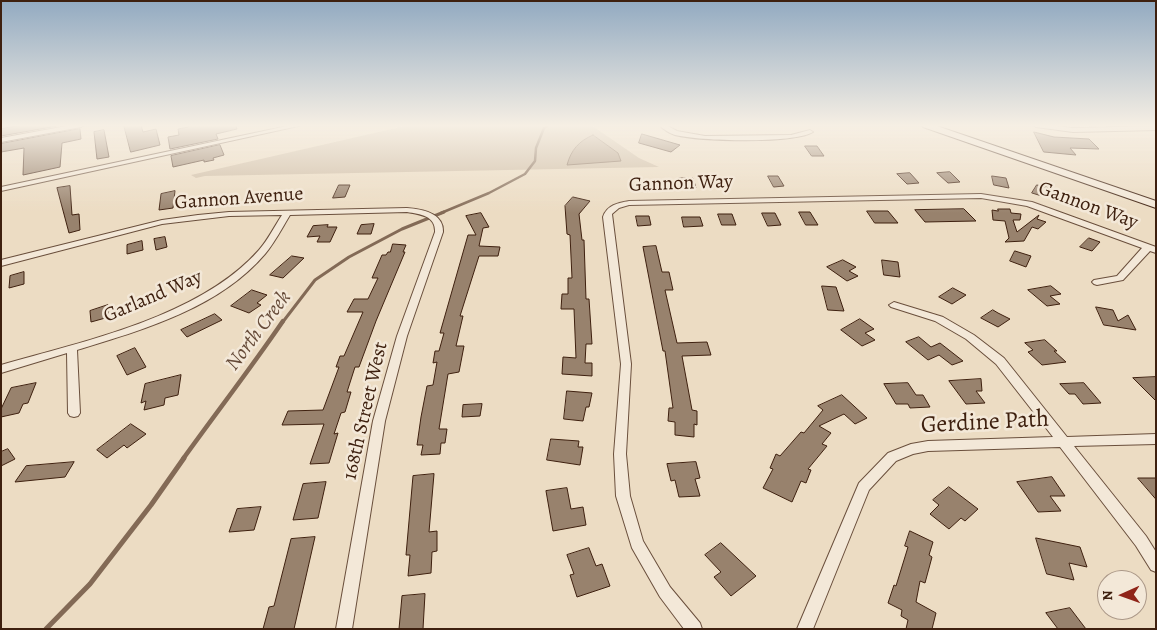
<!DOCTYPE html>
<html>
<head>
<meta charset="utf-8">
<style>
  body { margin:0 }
  #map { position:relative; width:1157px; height:630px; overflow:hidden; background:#ecdcc3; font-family:Alegreya,serif }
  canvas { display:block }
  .frame { position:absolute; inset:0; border:2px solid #3e200f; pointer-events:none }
  .north { position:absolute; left:1097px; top:570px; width:50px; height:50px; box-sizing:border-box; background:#f3e8d8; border:1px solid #ab9888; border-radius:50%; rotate:268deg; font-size:14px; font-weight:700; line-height:20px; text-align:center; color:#3e200f }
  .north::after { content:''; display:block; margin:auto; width:18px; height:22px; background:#8f2418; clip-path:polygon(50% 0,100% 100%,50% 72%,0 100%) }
</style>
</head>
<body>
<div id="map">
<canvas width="1157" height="630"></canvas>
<div class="frame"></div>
<div class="north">N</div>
</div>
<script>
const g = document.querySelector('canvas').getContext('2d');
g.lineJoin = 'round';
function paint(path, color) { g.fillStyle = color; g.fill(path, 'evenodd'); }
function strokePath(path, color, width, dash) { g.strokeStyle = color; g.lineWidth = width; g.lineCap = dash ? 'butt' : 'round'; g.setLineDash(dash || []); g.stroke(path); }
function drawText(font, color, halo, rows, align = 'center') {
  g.font = font + ' Alegreya,serif'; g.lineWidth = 5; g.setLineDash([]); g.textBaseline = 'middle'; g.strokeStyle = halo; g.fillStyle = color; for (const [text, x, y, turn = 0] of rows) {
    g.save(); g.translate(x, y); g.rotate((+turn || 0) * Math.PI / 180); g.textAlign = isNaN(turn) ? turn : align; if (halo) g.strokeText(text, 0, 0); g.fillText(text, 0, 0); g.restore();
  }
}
paint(new Path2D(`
  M409,125H591L639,158L659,167L205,176L196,178L191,175ZM593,135L618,153L621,160L591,162Z`), '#cebca4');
const water = new Path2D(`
  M593,135L618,153L621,161L567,165C571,150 579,141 593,135Z`);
paint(water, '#b19c86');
strokePath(water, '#836a56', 1);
strokePath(new Path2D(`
  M441,213L489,193L525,174L535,161L536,148L544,128L549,125`), '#836a56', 2.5);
strokePath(new Path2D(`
  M282,323L315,280L349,257L402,229L444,212`), '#836a56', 3);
strokePath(new Path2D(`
  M183,459C216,413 251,368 283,321`), '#836a56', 4.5);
strokePath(new Path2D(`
  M46,629L90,584L151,505L184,458`), '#836a56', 5);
const building = new Path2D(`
  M23,125H63L1,136V129Z
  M124,125H141L143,132L156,129L160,145L131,152Z
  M187,125H236L237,129L216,134L218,139L170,149L168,137L179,135L178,129L188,127Z
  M80,129L81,139L62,143L60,167L23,175L24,148L1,152V144Z
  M104,130L109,157L97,159L94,132Z
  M1034,132L1054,137L1089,139L1099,149L1070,148L1076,155L1044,152Z
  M642,134L680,145L671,152L639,143Z
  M220,145L224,155L213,158L214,160L204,162V160L173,167L171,156Z
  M805,146H817L824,156H812Z
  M950,172L960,182L948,183L937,173Z
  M910,173L919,183L907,184L897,174Z
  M768,176H778L784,186L774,187Z
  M992,176L1006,178L1009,188L994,185Z
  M679,178H693L696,188H683Z
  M339,185H350L345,197L333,198Z
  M1037,185L1050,188L1045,197L1032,193Z
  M70,186L72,215L79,214L80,230L69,233L57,188Z
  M175,191L173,208L159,210L161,194Z
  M573,197L590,201L579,214L582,240H584L586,299H589L592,344H586L585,363H592V376L562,374L563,357L576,358L574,309H561L562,294H568V278H572L570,235L567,234L565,206Z
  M964,209L976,221L925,222L915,210Z
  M998,209H1010L1011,213L1021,214L1020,220H1013L1017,232L1039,215L1037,219L1046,222L1038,229L1032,227L1024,241L1005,242L1009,238L1005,221L993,220L992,210L998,211Z
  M867,211H888L898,223H875Z
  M799,212H810L818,225H806Z
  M481,213L489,227L483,228L479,246L500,247L498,256H479L460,316H463L456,346H464L459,372L448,374L439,429H447L445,443H441L440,454L421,455L423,445H417L421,417L427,386L433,385L437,362L433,363L435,351H439L444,333H440L468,235H476L466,216Z
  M762,213H775L781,225L768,226Z
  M718,214H732L736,225H722Z
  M636,216H649L651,225L638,226Z
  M682,217H700L703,226L684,227Z
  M374,224L371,234H357L361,225Z
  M328,225L327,227H337L330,242H317L320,236L307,237L313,226Z
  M165,237L167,247L156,250L154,239Z
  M1089,238L1100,242L1092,251L1080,247Z
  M142,241L143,250L127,254V245Z
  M393,244L406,245L403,252H405L376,321L359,367H355L347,392H351L345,412L341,413L334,434L338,433L329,463L310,464L324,424L282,425L288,411L323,410L339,367H336L340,356H344L363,312H347L354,299H368L378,278H372L382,255H386L388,252H390Z
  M656,246L662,272H669L673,290H665L677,343L707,342L711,355L682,356L692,410L697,411V425L694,424V437L675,435V422L668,421L669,408H673L665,351H663L643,247Z
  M1015,251L1031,256L1026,267L1010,261Z
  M292,256L304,258L283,278L270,275Z
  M843,260L856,267L849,271L858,276L847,281L827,267Z
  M882,260L898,262L900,277L884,275Z
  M24,272V284L9,288L10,276Z
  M822,286L836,287L844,311L828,310Z
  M1051,286L1061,294L1050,296L1060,304L1047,306L1028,290Z
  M953,288L966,295L952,304L939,297Z
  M252,290L267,295L257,303L261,305L249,313L231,306Z
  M108,305L109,317L91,322L90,311Z
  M1096,307L1113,310L1118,321L1128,315L1136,330L1104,325Z
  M993,310L998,313L1010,319L998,327L981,318Z
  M215,314L222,320L187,337L181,330Z
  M860,319L874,329L865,333L875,340L862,346L841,330Z
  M919,337L931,347L940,343L963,361L952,365L939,355L928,360L906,342Z
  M1045,340L1057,351H1054L1066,362L1042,365L1028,352L1033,350L1025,343Z
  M135,348L146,367L127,375L117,356Z
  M181,375L178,395L165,398L164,405L144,410L146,401L141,403L145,384Z
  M1156,377V401L1133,378Z
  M981,379L982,391H976L985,403L966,404L949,381Z
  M36,383L28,403L23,404L19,413L1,417V409L11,388Z
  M908,383L916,395H923L930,407L910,408L908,404H896L884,384Z
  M1084,383L1101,403L1083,404L1075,394H1069L1060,384Z
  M567,391L592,393L589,407H586L583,421L564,419Z
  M842,395L867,418L855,424L844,414L819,426L831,433L822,444L827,446L808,469L811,470L806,483L801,481L792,502L763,488L773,469L770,468L776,454L780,456L801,432L804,433L823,410L818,406Z
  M482,404L480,416L462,417L463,405Z
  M131,424L146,434L127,448L124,445L107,458L97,450Z
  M551,439L579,441L578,447H583L580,465L547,460Z
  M8,449L15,459L1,466V452Z
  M74,462L65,477L15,482L26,466Z
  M696,462L700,478L695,479L700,496L679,497L675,480L671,481L667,464Z
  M434,474L429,532L437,531V551L432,552L431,573L408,576L410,555H406L413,476Z
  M1052,477L1065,496H1050L1061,511L1038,512L1017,482Z
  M1138,478H1156V499Z
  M326,482L318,518L293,520L303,484Z
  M949,487L978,509L965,521L961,518L949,529L930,514L939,505L933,500Z
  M567,488L571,509L583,507L586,525L553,531L546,491Z
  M261,507L254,530L229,532L237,509Z
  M910,531L933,542L929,555L932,557L925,583L920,581L916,602L936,613L932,629H906L908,620L901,616L902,610L888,603L894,585L896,586L908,547L905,546Z
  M315,537L294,629H263L269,607L274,606L291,539Z
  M1036,538L1080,547L1087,567L1069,563L1074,580L1047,574Z
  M721,543L756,576L731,596L714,577L721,572L705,555Z
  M589,548L596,566L602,564L610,586L577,597L570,575L574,574L567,555Z
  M425,594L423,629H399L402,596Z
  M1070,608L1086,629H1058L1046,613Z`);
paint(building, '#98826d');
strokePath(building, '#3e200f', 1);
const street = new Path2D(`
  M72,125H84L81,127L1,142V138Z
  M292,125H303L1,191V187Z
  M659,125H666L677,131L705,136L791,135L810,130L813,132C794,144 699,141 675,135C669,133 663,129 659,125Z
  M1033,125H1049L1073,128L1156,126V130L1073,132L1036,127Z
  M981,194L1032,202L1156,247V253L1150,251L1123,280L1097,285L1094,284L1092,282L1094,280L1117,276L1142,248L1027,206L981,198L629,205L619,208L612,214L631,364L626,454L630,496L643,541L670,587L700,623L702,629H684L660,597L632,548L616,496L614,454L621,364L603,217C607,205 618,203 629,201Z
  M407,208C422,209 444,213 443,232L407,336L385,421L352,629H336L373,421L397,336L435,232C436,216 420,214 407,212L290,215C282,228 275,242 265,254C219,308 143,330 77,350L80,413L78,416L74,417L70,416L68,413L67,353L1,373V365C84,341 200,317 259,250C268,240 274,227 282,215L229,216L162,224L1,266V260L162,220L198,215L229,212Z
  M894,302L943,317L974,335L1004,358L1067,437L1156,434V444L1074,446L1146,536L1156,552V572L1151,570L1136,546L1060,447L928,451L913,454L896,461L869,490L813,629H797L859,483L888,453L911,444L928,441L1053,437L996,364L966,339L935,321L891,307L889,305Z`);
const secondary = new Path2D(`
  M922,125H934L1156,201V208L923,127Z`);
strokePath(street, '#6a4f3c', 2);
strokePath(secondary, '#3e200f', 2);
paint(street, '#f3e8d8');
paint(secondary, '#f3e8d8');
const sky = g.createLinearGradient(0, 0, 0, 213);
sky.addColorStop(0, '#92aac1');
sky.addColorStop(0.59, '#f6efe4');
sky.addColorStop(1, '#f6efe400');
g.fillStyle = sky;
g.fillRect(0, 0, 1157, 213);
drawText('20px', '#3e200f', '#f3e8d8', [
  ["Gannon Way",681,184,-2],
  ["Gannon Avenue",239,199,-4],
  ["Gannon Way",1088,206,20],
  ["Garland Way",153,297,-23],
  ["168th Street West",366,411,-77]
]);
drawText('italic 21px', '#664b39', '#f3e8d8', [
  ["North Creek",259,331,-53]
]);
drawText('24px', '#3e200f', '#f3e8d8', [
  ["Gerdine Path",985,423,-3]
]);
</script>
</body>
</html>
